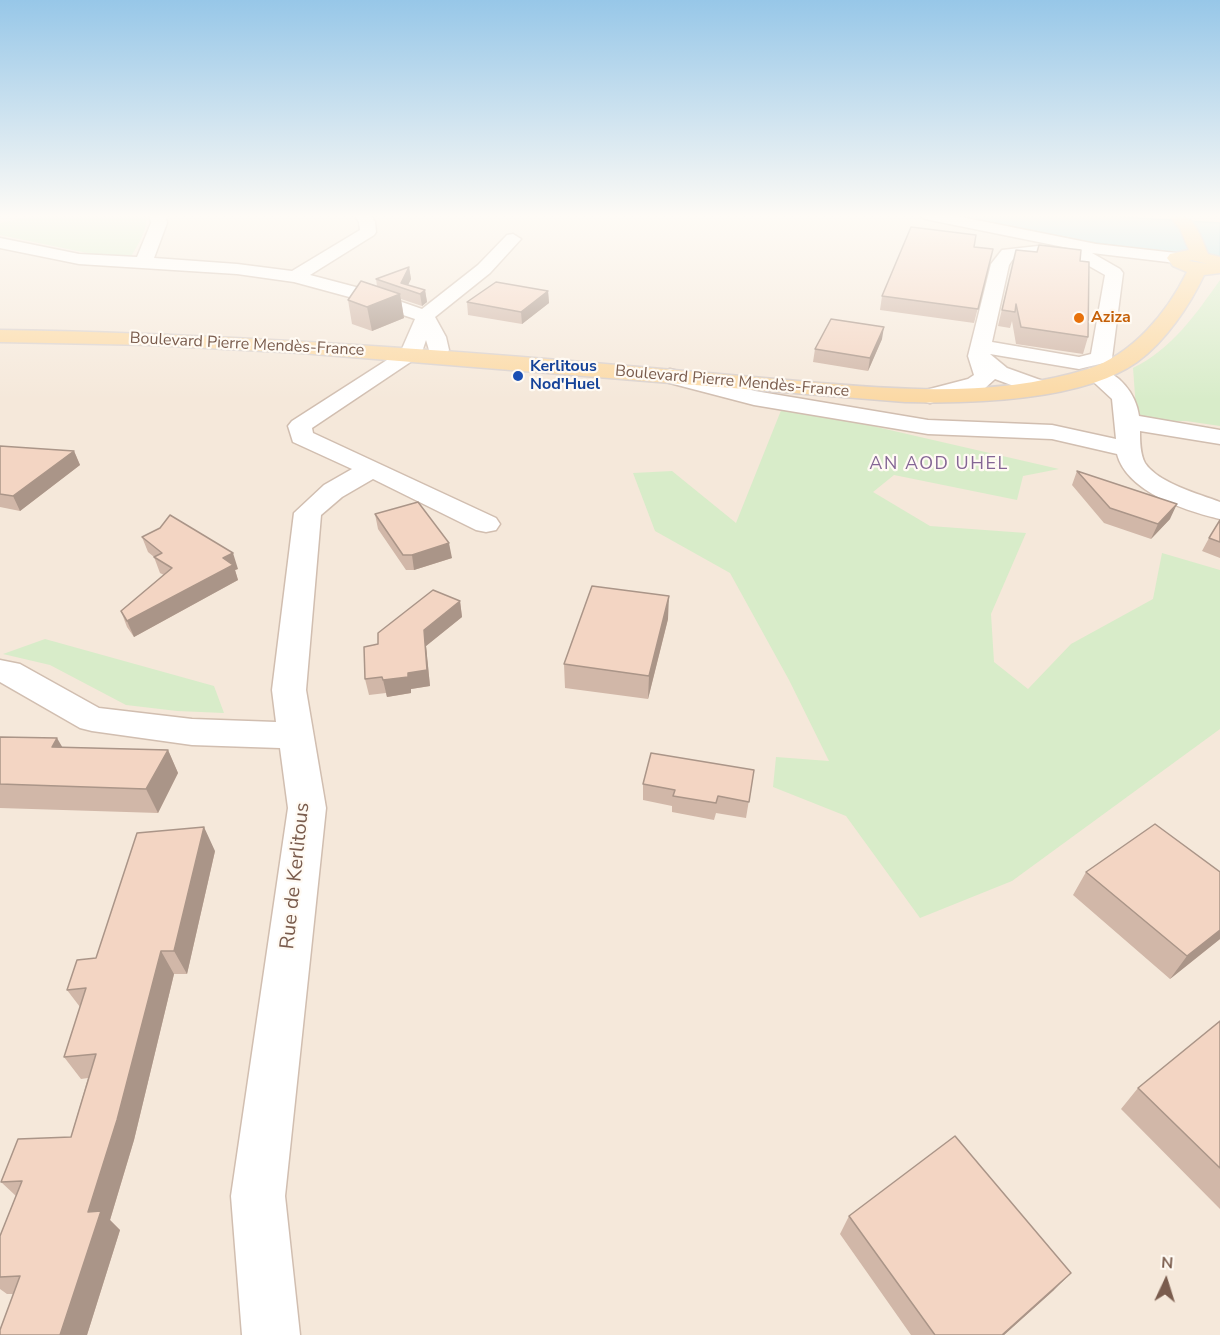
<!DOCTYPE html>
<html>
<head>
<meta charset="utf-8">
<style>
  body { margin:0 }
  #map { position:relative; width:1220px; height:1335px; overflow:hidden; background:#fdf6ec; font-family:"Nunito Sans",sans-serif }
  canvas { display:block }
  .north { position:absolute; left:1136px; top:1251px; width:60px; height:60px; -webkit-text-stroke:4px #fffaf3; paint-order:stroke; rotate:4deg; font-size:16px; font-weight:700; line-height:24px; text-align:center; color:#7a5c4d }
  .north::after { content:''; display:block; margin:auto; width:21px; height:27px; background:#7a5c4d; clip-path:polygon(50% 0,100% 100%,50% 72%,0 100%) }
</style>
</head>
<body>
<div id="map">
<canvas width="1220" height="1335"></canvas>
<div class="north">N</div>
</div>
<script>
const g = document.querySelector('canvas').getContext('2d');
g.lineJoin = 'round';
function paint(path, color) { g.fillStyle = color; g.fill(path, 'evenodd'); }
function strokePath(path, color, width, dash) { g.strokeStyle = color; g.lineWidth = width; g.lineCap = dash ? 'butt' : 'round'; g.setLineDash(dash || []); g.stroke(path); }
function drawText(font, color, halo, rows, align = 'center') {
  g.font = font + ' "Nunito Sans",sans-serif'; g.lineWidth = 4.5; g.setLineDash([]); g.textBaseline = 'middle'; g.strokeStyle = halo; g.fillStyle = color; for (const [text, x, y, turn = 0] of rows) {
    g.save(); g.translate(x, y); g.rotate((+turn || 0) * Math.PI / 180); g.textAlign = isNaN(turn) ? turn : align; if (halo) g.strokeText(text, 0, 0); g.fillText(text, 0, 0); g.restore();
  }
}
paint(new Path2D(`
  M0,214H951L1083,241L1147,250L1220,256V1335H0Z
  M1104,214H1220V223L1123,217Z`), '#f5e8da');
paint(new Path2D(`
  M41,214H147C147,231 139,243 130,258L92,254L0,235V223Z
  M1220,280V426L1186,421L1137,422L1133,368C1172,349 1196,314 1220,280Z
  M782,408L842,419L1059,469L1023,476L1017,500L894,475L873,492L930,526L1026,533L991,614L994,662L1028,689L1071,644L1153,599L1162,553L1220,570V729L1012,881L920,918L846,816L773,787L776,757L829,761L789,680L730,573L655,531L633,473L672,471L736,523Z
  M45,639L214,686L224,713L177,711L126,705L50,665L3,654Z`), '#d8ecc9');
const water = new Path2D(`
  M951,214H1104L1123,217L1220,223V256L1147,250L1083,241Z`);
paint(water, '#bfe3e8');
strokePath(water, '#a5d3da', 1.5);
const street = new Path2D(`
  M149,214H165L167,223L154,258L237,264L292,271L360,230L359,222L354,214H370L375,222L376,232L374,235L310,275L367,290L422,309L478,265L507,235L513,234L521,239L490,273L435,317L446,337L449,350L442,361L435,363L428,361L424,357L429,350L426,340L423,349L415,359L312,428L313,433L496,518L500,524L496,530L486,532L476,530L373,479L342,497L321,515L306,690L326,808L285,1196L300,1335H242L231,1196L288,808L280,748L192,745L92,731L80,728L0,682V660L20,664L99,708L192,719L276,722L272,690L294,513L324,485L352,469L293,442L288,426L292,421L401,351L415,319L353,298L294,282L237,274L79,264L0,248V238L79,254L137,257L151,223Z
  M917,214H946L1096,244L1176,253L1182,254L1185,258L1182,262L1176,263L1092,253L1120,269L1123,273L1112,358L1108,362L1079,369L990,354L1007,368L1046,382L1049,387L1046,392L1038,394L1030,392L995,379L984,389L930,403L922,401L919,396L922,391L968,379L974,375L968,356L991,264L1002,250L1038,246L1083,251L925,219ZM1038,256L1082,262L1105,275L1091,354L1079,357L992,342L1009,265L1013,259Z
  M1096,367C1119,373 1136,393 1139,416L1220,430V444L1140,431C1140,441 1140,454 1145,463C1158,483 1199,494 1220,502V519C1186,511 1127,492 1117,454L1052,439L928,434L754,405L662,381L659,376L662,371L670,369L755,391L928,420L1052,425L1116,439L1112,399L1085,374L1088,369Z`);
const primary = new Path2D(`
  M1180,214C1196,219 1202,240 1208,254L1220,257V273L1204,275C1190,305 1165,342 1137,362C1082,401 971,404 905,402L301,353L151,345L0,342V330C199,333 396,346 594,363C662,369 730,375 798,381C895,390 994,398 1088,369C1132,355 1167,313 1187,272L1173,266L1167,258L1170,254L1189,250L1180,229L1171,218L1173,215ZM1192,260L1208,264L1189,261Z`);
strokePath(street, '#d1beb0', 3);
strokePath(primary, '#dad1cd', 3);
paint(street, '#fff');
paint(primary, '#fbd9a5');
paint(new Path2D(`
  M1039,245L1080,261L1088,337L1083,354L1016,344L1012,321L1010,328L998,326L1016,250L1037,252Z
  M993,249L974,323L880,310L882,296Z
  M409,267L411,279L408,285L425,290L427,302L422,306L401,299L404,318L372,331L352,324L348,300L377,286L376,279Z
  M548,291L549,303L522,324L468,315L467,302Z
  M882,339L868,371L813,362L815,349Z
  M0,446L74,451L80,465L20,511L0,507Z
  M1077,471L1170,519L1151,539L1104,523L1072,485Z
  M375,514L452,558L414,570H406L378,529Z
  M1220,520V558L1202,551L1209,538Z
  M142,537L238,569L235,570L238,580L134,637L127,627L121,611L164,575L160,573L154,557L148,552Z
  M460,601L462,617L426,646L430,686L411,689V693L387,697L386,693L369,695L365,679L378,644Z
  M668,619L648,699L565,688L564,664Z
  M0,737L62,747L168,750L178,773L158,813L0,808Z
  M754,770L746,818L716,813L714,820L672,812V806L643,800V784Z
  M215,851L187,974H174L134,1140L110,1220L120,1230L87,1335H0L13,1294H7L0,1289V1236L16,1196L1,1182L71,1137L88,1078L81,1079L64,1057L80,1007L67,990L96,958Z
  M1086,872L1220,939L1170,979L1073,895Z
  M1220,1021V1209L1121,1109L1138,1088Z
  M849,1216L1054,1290L1004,1335H911L840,1234Z`), '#d1b7a8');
paint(new Path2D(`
  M409,267L411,279L406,289L401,283Z
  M425,290L427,302L422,306L420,294Z
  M548,291L549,303L522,324L521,312Z
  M400,294L404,318L372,331L367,307Z
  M884,327L882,339L868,371L870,358Z
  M74,451L80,465L20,511L13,496Z
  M1177,504L1170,519L1151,539L1158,524Z
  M449,543L452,558L414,570L412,555Z
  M233,553L238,569L235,570L238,580L134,637L127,621L223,558Z
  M669,596L668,619L648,699L649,676Z
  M460,601L462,617L426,646L430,686L411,689V693L387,697L383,680L408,673L424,630Z
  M57,738L71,762L52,747Z
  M168,750L178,773L158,813L146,789Z
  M204,827L215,851L187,974L174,951Z
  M1220,930V939L1170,979L1187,956Z
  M161,951L174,974L134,1140L110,1220L120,1230L87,1335H60L88,1212Z
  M1071,1273L1054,1290L1004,1335H1002Z`), '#aa9588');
const building = new Path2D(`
  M911,227L976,235L974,247L993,249L978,309L882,296Z
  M1039,245L1081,250L1080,261L1089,262L1088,337L1021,327L1016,304L1015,312L1002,310L1016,250L1037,252Z
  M409,267L401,283L425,290L420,294L376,279Z
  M361,281L400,294L367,307L348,300Z
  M496,282L548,291L521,312L467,302Z
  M831,319L884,327L870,358L815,349Z
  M0,446L74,451L13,496L0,494Z
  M1077,471L1177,504L1158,524L1110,508Z
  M418,502L449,543L412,555H403L375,514Z
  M170,515L233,553L223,558L233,565L127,621L121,611L172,568L154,557L162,553L142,537L160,528Z
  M1220,520V542L1209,538Z
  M592,586L669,596L649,676L564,664Z
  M433,590L460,601L424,630L427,670L408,673V677L383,680L382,677L365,679L364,647L378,644V633Z
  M0,737L57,738L52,747L168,750L146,789L0,784Z
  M651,753L754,770L749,802L718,796L716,803L673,796L675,790L643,784Z
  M1155,824L1220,872V930L1187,956L1086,872Z
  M204,827L174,951H161L117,1120L88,1212L101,1211L60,1335H0V1330L20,1276L0,1277V1236L22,1181L1,1182L18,1139L71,1137L96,1054L64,1057L86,988L67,990L77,960L96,958L137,833Z
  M1220,1021V1168L1138,1088Z
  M955,1136L1071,1273L1002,1335H935L849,1216Z`);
paint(building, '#f3d5c3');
strokePath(building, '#aa9588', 1.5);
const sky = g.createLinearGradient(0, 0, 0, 400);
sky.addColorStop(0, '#97c7e8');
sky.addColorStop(0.54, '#fefbf6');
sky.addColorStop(1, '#fefbf600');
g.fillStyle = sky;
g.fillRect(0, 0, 1220, 400);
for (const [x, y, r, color] of [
  [1079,318,6,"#e8710a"],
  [518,376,6,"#1a4fb4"]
]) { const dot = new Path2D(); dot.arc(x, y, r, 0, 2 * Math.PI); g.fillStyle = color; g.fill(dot); strokePath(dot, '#fffaf3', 2); }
drawText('bold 16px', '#c56008', '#fffaf3', [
  ["Aziza",1091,318]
], 'left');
drawText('16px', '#7a5c4d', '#fffaf3', [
  ["Boulevard Pierre Mendès-France",247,345,3],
  ["Boulevard Pierre Mendès-France",732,382,5]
]);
drawText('bold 16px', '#164399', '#fffaf3', [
  ["Kerlitous",530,367],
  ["Nod'Huel",530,385]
], 'left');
g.letterSpacing = '1.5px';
drawText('18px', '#846695', '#fffaf3', [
  ["AN AOD UHEL",939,465]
]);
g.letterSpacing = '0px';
drawText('20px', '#7a5c4d', '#fffaf3', [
  ["Rue de Kerlitous",296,876,-84]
]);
</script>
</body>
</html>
